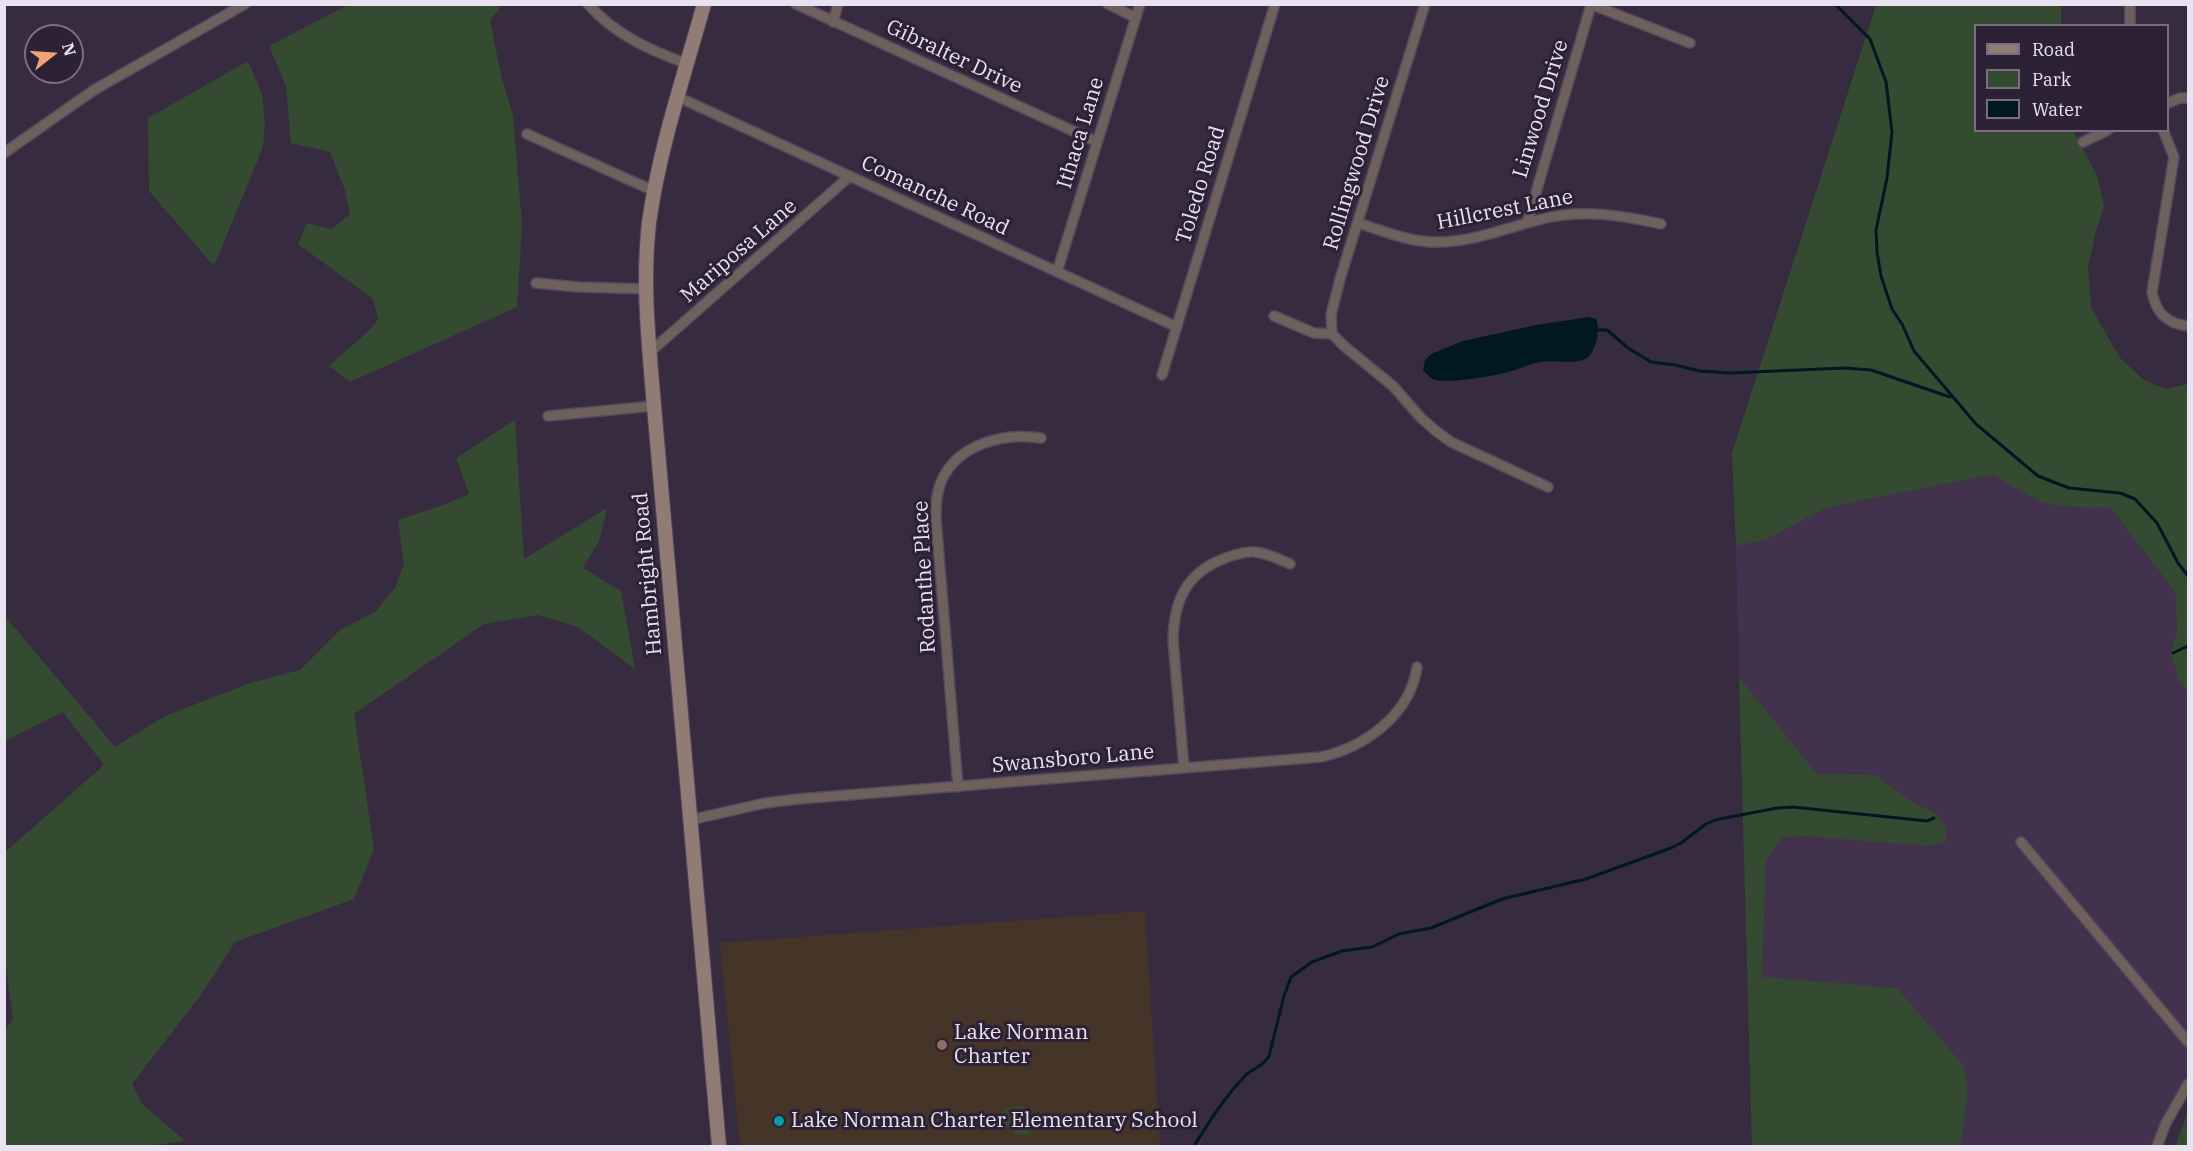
<!DOCTYPE html>
<html>
<head>
<meta charset="utf-8">
<style>
  body { margin:0 }
  #map { position:relative; width:2193px; height:1151px; overflow:hidden; background:#372b40; font-family:"IBM Plex Serif",serif }
  canvas { display:block }
  .frame { position:absolute; inset:0; border:6px solid #e9e2f0; pointer-events:none }
  .legend { position:absolute; left:1974px; top:24px; width:195px; height:108px; box-sizing:border-box; background:#2c2135; border:2px solid #786e80; margin:0; padding:8px 10px; list-style:none; font-size:18px; color:#e9e2f0 }
  .legend li { display:flex; align-items:center; gap:12px; height:30px }
  .legend b { width:30px; border:2px solid #786e80 }
  .north { position:absolute; left:24px; top:24px; width:60px; height:60px; box-sizing:border-box; background:#2c2135; border:2px solid #786e80; border-radius:50%; rotate:73deg; font-size:16px; font-weight:700; line-height:24px; text-align:center; color:#e9e2f0 }
  .north::after { content:''; display:block; margin:auto; width:21px; height:27px; background:#f0a278; clip-path:polygon(50% 0,100% 100%,50% 72%,0 100%) }
</style>
</head>
<body>
<div id="map">
<canvas width="2193" height="1151"></canvas>
<div class="frame"></div>
<ul class="legend">
<li><b style="height:8px;background:#917c75"></b>Road</li>
<li><b style="height:16px;background:#354b31"></b>Park</li>
<li><b style="height:16px;background:#021821"></b>Water</li>
</ul>
<div class="north">N</div>
</div>
<script>
const g = document.querySelector('canvas').getContext('2d');
g.lineJoin = 'round';
function paint(path, color) { g.fillStyle = color; g.fill(path, 'evenodd'); }
function strokePath(path, color, width, dash) { g.strokeStyle = color; g.lineWidth = width; g.lineCap = dash ? 'butt' : 'round'; g.setLineDash(dash || []); g.stroke(path); }
function drawText(font, color, halo, rows, align = 'center') {
  g.font = font + ' "IBM Plex Serif",serif'; g.lineWidth = 6; g.setLineDash([]); g.textBaseline = 'middle'; g.strokeStyle = halo; g.fillStyle = color; for (const [text, x, y, turn = 0] of rows) {
    g.save(); g.translate(x, y); g.rotate((+turn || 0) * Math.PI / 180); g.textAlign = isNaN(turn) ? turn : align; if (halo) g.strokeText(text, 0, 0); g.fillText(text, 0, 0); g.restore();
  }
}
paint(new Path2D(`
  M1990,475L2005,480L2032,498L2065,506L2110,507L2175,592L2177,633L2170,652L2180,683L2188,694V1084L2157,1146H1961L1968,1090L1897,988L1762,978L1766,861L1782,838L1937,815L1905,797L1876,775L1817,774L1739,677L1736,546L1765,540L1828,507Z`), '#42324e');
paint(new Path2D(`
  M1145,911L1160,1146H740L720,943Z`), '#443528');
paint(new Path2D(`
  M348,5H502L490,21L502,79L513,115L522,225L517,307L350,382L329,366L371,329L378,319L373,299L298,244L307,223L331,229L350,215L345,190L330,152L291,143L286,86L269,46Z
  M1876,5H2061V25L1976,26V130L2073,131L2097,176L2104,206L2096,231L2088,267L2091,308L2120,358L2144,380L2165,389L2188,384V694L2180,683L2170,652L2177,633L2175,592L2110,507C2084,507 2055,509 2031,497C2017,490 2005,480 1990,475L1828,507L1765,540L1736,546L1732,453Z
  M248,61L262,94L265,123L263,147L214,266L149,191L148,118Z
  M515,420L524,559L607,508L599,541L583,568L621,591L635,669L578,627L538,615L484,624L354,714L374,849L354,899L235,942L200,996L132,1084L142,1104L185,1141L147,1146H5V1031L13,1018L5,960V852L104,765L63,712L5,741V616L115,747L165,716L250,683L300,670L340,630L375,612L395,588L404,564L398,520L446,504L469,494L456,458Z
  M1739,677L1817,774L1876,775L1905,797L1937,815L1947,828L1946,841L1930,846L1805,836L1782,838L1766,861L1762,977L1897,988L1963,1065L1968,1090L1961,1146H1752Z
  M1024,1106L1032,1118L1033,1129L1029,1134C1020,1135 1014,1136 1009,1128L1003,1125L1001,1113L1007,1108Z
  M2188,1113V1146H2175Z`), '#354b31');
paint(new Path2D(`
  M1589,317L1596,319C1601,329 1596,351 1587,358C1575,365 1554,360 1541,362C1528,364 1518,370 1505,373C1492,376 1444,385 1433,379C1429,377 1426,373 1423,370L1425,360L1431,354L1463,341L1536,325Z`), '#021821');
strokePath(new Path2D(`
  M1835,4L1870,39L1886,82L1892,132L1887,178L1876,230L1877,252L1881,276L1892,309L1902,324L1914,351L1976,424L2038,476L2069,488L2120,493L2135,499L2157,523L2178,563L2188,576
  M1596,330H1607L1628,348L1651,362L1675,365L1700,371L1730,373L1845,368L1871,370L1950,397
  M2173,653L2188,646
  M1194,1146C1209,1122 1224,1098 1244,1077C1252,1068 1262,1068 1269,1056L1284,996L1291,977L1312,962L1342,951L1372,947L1399,934L1431,928L1502,899L1586,879L1671,848L1681,843L1706,824L1715,820L1777,808L1793,807L1927,821L1934,818`), '#021821', 3);
const minor = new Path2D(`
  M588,4C614,34 651,51 688,64
  M796,4L1097,142
  M1108,4L1136,18
  M1590,4L1690,43
  M833,22L838,4
  M2130,26V4
  M678,97L1177,327
  M2168,103L2180,98H2188
  M2163,130L2174,157L2152,292C2156,313 2167,324 2188,326
  M527,134L654,191
  M2083,142L2108,130
  M4,153L94,90L245,4
  M1358,223C1383,231 1412,243 1439,242C1473,242 1509,227 1542,219C1583,209 1620,215 1661,224
  M1527,223L1591,5
  M1057,272L1140,4
  M536,283L578,287L647,289
  M1274,316L1314,333L1332,334L1344,346L1393,386L1421,418L1436,431L1451,442L1548,487
  M1332,334L1331,315L1340,279L1425,4
  M650,352L850,176
  M1162,375L1275,4
  M548,416L654,406
  M1184,768L1173,640C1174,602 1185,574 1223,559C1233,555 1244,551 1255,552C1267,553 1279,559 1290,564
  M958,787L936,519C936,507 936,494 941,482C957,444 1004,432 1041,438
  M690,820L765,803L798,799L1321,757C1365,747 1410,715 1417,667
  M2021,842L2188,1042
  M2157,1146L2166,1123L2188,1084`);
const secondary = new Path2D(`
  M704,4C684,76 659,149 649,223C642,284 649,346 654,406L719,1146`);
strokePath(minor, '#53485c', 12);
strokePath(secondary, '#53485c', 16);
strokePath(minor, '#6e615d', 9);
strokePath(secondary, '#917c75', 14);
for (const [x, y, r, color] of [
  [942,1045,6,"#8d6e63"],
  [779,1121,6,"#0f9aa8"]
]) { const dot = new Path2D(); dot.arc(x, y, r, 0, 2 * Math.PI); g.fillStyle = color; g.fill(dot); strokePath(dot, '#2c2135', 2); }
drawText('21px', '#e9e2f0', '#2c2135', [
  ["Gibralter Drive",954,57,25],
  ["Linwood Drive",1541,109,-73],
  ["Ithaca Lane",1081,133,-73],
  ["Rollingwood Drive",1357,163,-73],
  ["Toledo Road",1201,185,-73],
  ["Comanche Road",935,196,25],
  ["Hillcrest Lane",1505,210,-11],
  ["Mariposa Lane",739,251,-41],
  ["Hambright Road",648,574,-95],
  ["Rodanthe Place",925,577,-93],
  ["Swansboro Lane",1073,759,-5]
]);
drawText('21px', '#e9e2f0', '#2c2135', [
  ["Lake Norman",954,1033],
  ["Charter",954,1057],
  ["Lake Norman Charter Elementary School",791,1121]
], 'left');
</script>
</body>
</html>
